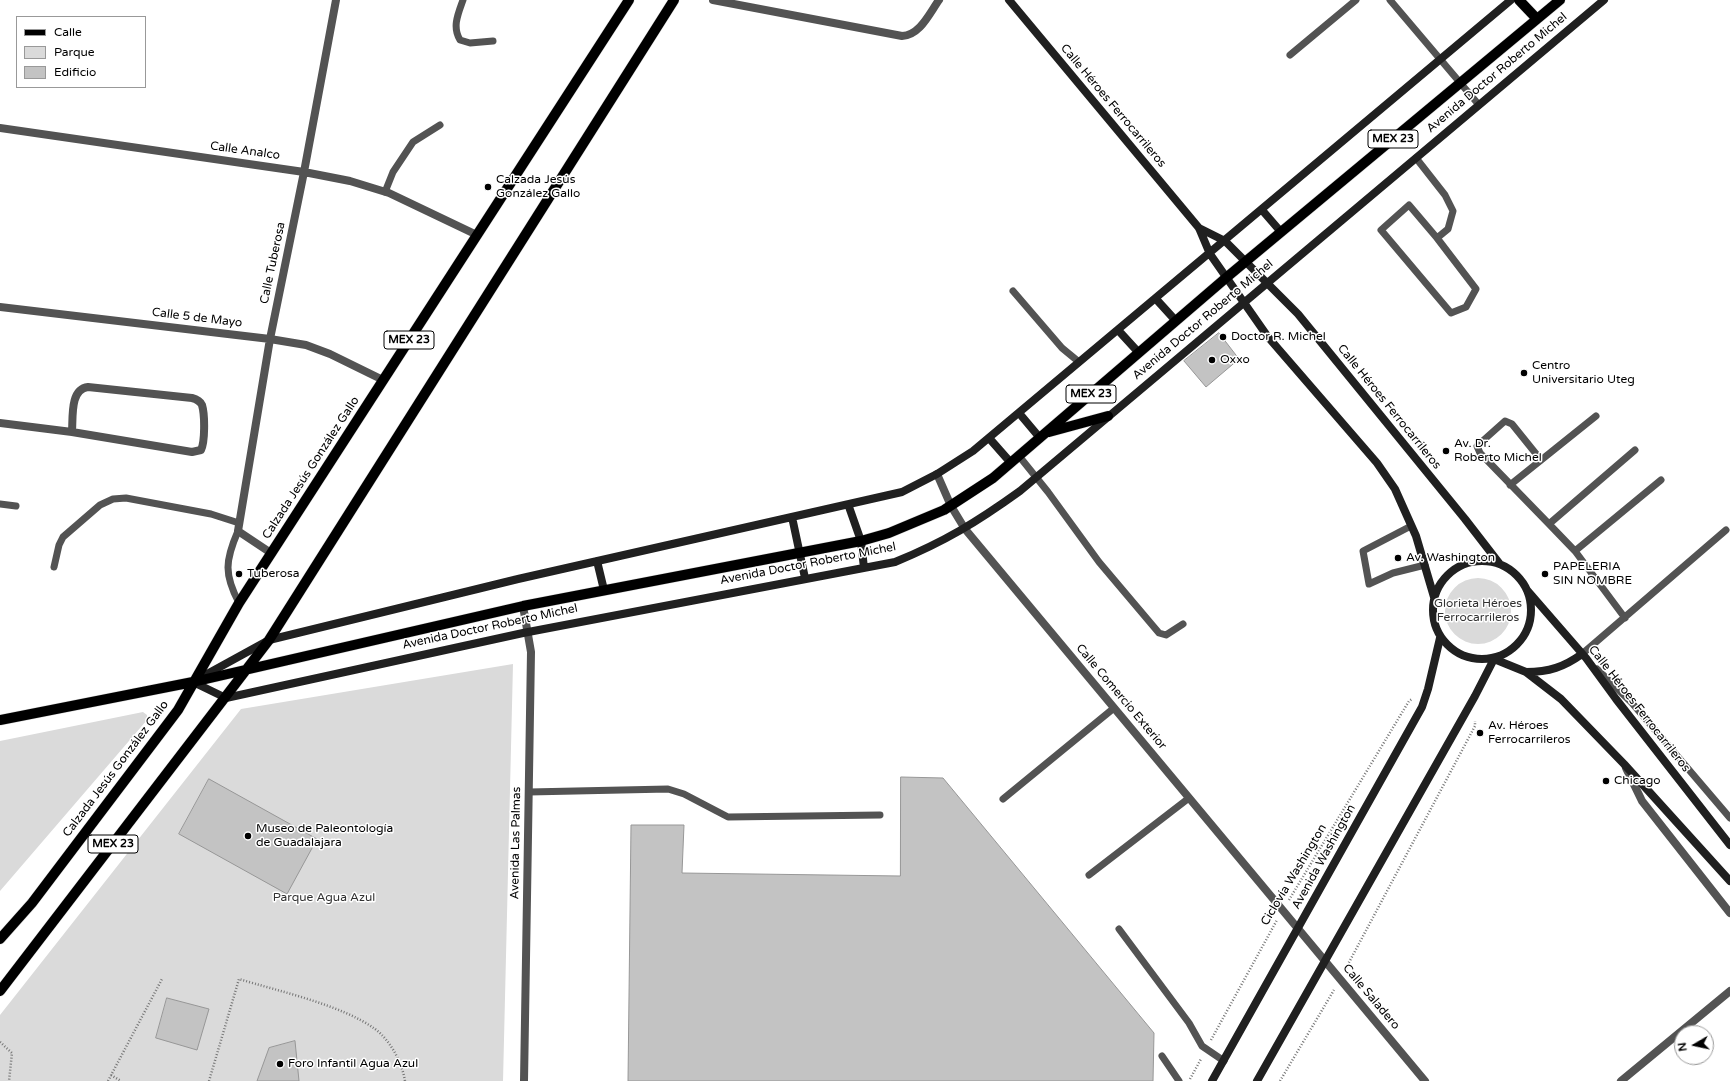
<!DOCTYPE html>
<html>
<head>
<meta charset="utf-8">
<style>
  body { margin:0 }
  #map { position:relative; width:1730px; height:1081px; overflow:hidden; background:#fff; font-family:"Varela Round",sans-serif }
  canvas { display:block }
  .legend { position:absolute; left:16px; top:16px; width:130px; height:72px; box-sizing:border-box; background:#fff; border:1px solid #999; margin:0; padding:5px 7px; list-style:none; font-size:12px; color:#000 }
  .legend li { display:flex; align-items:center; gap:8px; height:20px }
  .legend b { width:20px; border:1px solid #999 }
  .north { position:absolute; left:1674px; top:1025px; width:40px; height:40px; box-sizing:border-box; background:#fff; border:1px solid #999; border-radius:50%; rotate:261deg; font-size:11px; font-weight:700; line-height:16px; text-align:center; color:#000 }
  .north::after { content:''; display:block; margin:auto; width:14px; height:18px; background:#000; clip-path:polygon(50% 0,100% 100%,50% 72%,0 100%) }
</style>
</head>
<body>
<div id="map">
<canvas width="1730" height="1081"></canvas>
<ul class="legend">
<li><b style="height:5px;background:#000"></b>Calle</li>
<li><b style="height:11px;background:#dadada"></b>Parque</li>
<li><b style="height:11px;background:#c3c3c3"></b>Edificio</li>
</ul>
<div class="north">N</div>
</div>
<script>
const g = document.querySelector('canvas').getContext('2d');
g.lineJoin = 'round';
function paint(path, color) { g.fillStyle = color; g.fill(path, 'evenodd'); }
function strokePath(path, color, width, dash) { g.strokeStyle = color; g.lineWidth = width; g.lineCap = dash ? 'butt' : 'round'; g.setLineDash(dash || []); g.stroke(path); }
function drawText(font, color, halo, rows, align = 'center') {
  g.font = font + ' "Varela Round",sans-serif'; g.lineWidth = 3; g.setLineDash([]); g.textBaseline = 'middle'; g.strokeStyle = halo; g.fillStyle = color; for (const [text, x, y, turn = 0] of rows) {
    g.save(); g.translate(x, y); g.rotate((+turn || 0) * Math.PI / 180); g.textAlign = isNaN(turn) ? turn : align; if (halo) g.strokeText(text, 0, 0); g.fillText(text, 0, 0); g.restore();
  }
}
paint(new Path2D(`
  M1445 611a33 33 0 1 1 66 0a33 33 0 1 1-66 0Z
  M513,664L503,1081H0V1015L241,709Z
  M143,712L147,715V720L0,891V741Z`), '#dadada');
const building = new Path2D(`
  M1219,333L1239,359L1206,387L1184,361Z
  M901,777L943,778L1154,1033L1153,1081H628L631,825H684L682,873L900,876Z
  M209,779L317,839L287,894L179,834Z
  M167,998L209,1009L197,1050L156,1038Z
  M295,1041L299,1081H257L269,1048Z`);
paint(building, '#c3c3c3');
strokePath(building, '#979797', 1);
const primary = new Path2D(`
  M1519,0L1537,19
  M1049,432L1108,416
  M0,720L193,682L523,606L861,541L889,533L944,510L993,478L1227,277L1560,0
  M0,939L32,903L178,710L239,603L629,0
  M0,991L269,640L674,0`);
strokePath(primary, '#dbdbdb', 11);
strokePath(new Path2D(`
  M1289,900L1409,701L1412,699
  M1346,968L1475,726V721
  M1211,1040L1277,920
  M0,1042L12,1053L9,1081
  M111,1075L121,1081
  M1190,1079L1201,1059
  M108,1081L162,979
  M209,1081L239,979C278,991 342,1005 375,1029C390,1040 402,1062 405,1081
  M1280,1081L1334,990`), '#757575', 2.5, [1, 2]);
strokePath(new Path2D(`
  M463,0C458,14 452,27 460,40L470,43L493,41
  M1390,0L1479,105
  M1290,55L1356,0
  M1416,158L1445,195L1453,211L1448,229L1437,238L1476,289L1466,307L1451,313L1381,230L1409,205L1437,238
  M385,192L393,172L413,142L440,125
  M1013,291L1062,348L1079,362
  M1019,456L1048,492L1099,562L1159,633L1166,635L1183,624
  M1541,460L1512,424L1505,421L1477,446L1480,453L1549,524
  M1510,485L1596,416
  M0,504L16,506
  M1411,526L1363,551L1369,584L1393,573L1425,565
  M238,531C225,561 224,574 239,603
  M1575,551L1549,524L1635,450
  M54,567L59,545L63,537L100,505L113,499L126,498L211,514L239,523
  M1625,618L1575,551L1661,480
  M1582,654L1726,530
  M1597,669L1632,703L1730,818
  M529,792L668,789L684,794L728,817L880,815
  M1003,799L1114,708
  M1089,875L1189,798
  M1119,929L1189,1023L1202,1046L1224,1061
  M1162,1056L1179,1081`), '#535353', 7);
strokePath(new Path2D(`
  M713,0L902,36C920,35 929,14 939,0
  M0,128L304,172L350,181L389,193L477,235
  M0,307L270,339L306,345L330,354L383,380
  M0,423L72,432L192,452L201,450C205,442 205,415 202,405C200,401 196,399 192,398L88,387C70,389 73,417 72,432
  M937,474L951,506L965,529L1425,1081
  M271,553L238,531L270,339L304,172L336,0
  M523,606L531,652L524,1081
  M1626,768L1642,801L1730,913
  M1621,1081L1730,991`), '#535353', 8);
strokePath(new Path2D(`
  M1009,0L1199,228L1210,254L1268,337L1377,463L1395,489L1416,536L1434,597
  M1262,210L1281,232
  M1199,228L1225,241L1298,314L1465,519L1499,563
  M1156,299L1176,321
  M1118,330L1139,353
  M1019,413L1040,438
  M989,438L1011,463
  M848,504L861,541L864,568
  M792,517L805,578
  M1433 610a49 49 0 1 1 98 0a49 49 0 1 1-98 0Z
  M597,561L604,590
  M1527,590L1586,658L1616,699L1730,845
  M1526,672C1549,672 1564,667 1582,654
  M198,679L269,640L518,579L902,492L937,474L973,451L1511,0
  M193,682L226,698L523,633L895,562C944,542 977,522 1020,491L1604,0
  M1212,1081L1422,707L1428,689L1440,638
  M1257,1081L1475,696L1494,659L1526,672L1561,699L1624,764L1730,881`), '#202020', 8);
strokePath(primary, '#000', 10);
for (const [x, y, r, color] of [
  [488,187,4,"#000"],
  [1223,337,4,"#000"],
  [1212,360,4,"#000"],
  [1524,373,4,"#000"],
  [1446,451,4,"#000"],
  [1398,558,4,"#000"],
  [239,574,4,"#000"],
  [1545,574,4,"#000"],
  [1480,733,4,"#000"],
  [1606,781,4,"#000"],
  [248,836,4,"#000"],
  [280,1064,4,"#000"]
]) { const dot = new Path2D(); dot.arc(x, y, r, 0, 2 * Math.PI); g.fillStyle = color; g.fill(dot); strokePath(dot, '#fff', 1.5); }
for (const [x, y, w] of [
  [1393,139,50],
  [409,340,50],
  [1091,394,50],
  [113,844,50]
]) { const box = new Path2D(); box.roundRect(x - w / 2, y - 9, w, 18, 3); g.fillStyle = '#fff'; g.fill(box); strokePath(box, '#000', 1); }
drawText('bold 11px', '#000', null, [
  ["MEX 23",1393,139],
  ["MEX 23",409,340],
  ["MEX 23",1091,394],
  ["MEX 23",113,844]
]);
drawText('12px', '#000', '#fff', [
  ["Avenida Doctor Roberto Michel",1497,73,-40],
  ["Calle Héroes Ferrocarrileros",1113,106,50],
  ["Calle Analco",245,151,8],
  ["Calle Tuberosa",273,263,-78],
  ["Calle 5 de Mayo",197,318,7],
  ["Avenida Doctor Roberto Michel",1203,320,-40],
  ["Calle Héroes Ferrocarrileros",1389,407,51],
  ["Calzada Jesús González Gallo",311,468,-57],
  ["Avenida Doctor Roberto Michel",808,564,-11],
  ["Avenida Doctor Roberto Michel",490,627,-12],
  ["Calle Comercio Exterior",1121,697,50],
  ["Calle Héroes Ferrocarrileros",1639,709,52],
  ["Calzada Jesús González Gallo",116,769,-53],
  ["Avenida Las Palmas",516,843,-89],
  ["Avenida Washington",1324,857,-61],
  ["Ciclovía Washington",1294,875,-59],
  ["Calle Saladero",1371,997,50]
]);
drawText('12px', '#000', '#fff', [
  ["Calzada Jesús",496,180],
  ["González Gallo",496,194],
  ["Doctor R. Michel",1231,337],
  ["Oxxo",1220,360],
  ["Centro",1532,366],
  ["Universitario Uteg",1532,380],
  ["Av. Dr.",1454,444],
  ["Roberto Michel",1454,458],
  ["Av. Washington",1406,558],
  ["PAPELERIA",1553,567],
  ["SIN NOMBRE",1553,581],
  ["Tuberosa",247,574],
  ["Av. Héroes",1488,726],
  ["Ferrocarrileros",1488,740],
  ["Chicago",1614,781],
  ["Museo de Paleontología",256,829],
  ["de Guadalajara",256,843],
  ["Foro Infantil Agua Azul",288,1064]
], 'left');
drawText('12px', '#313131', '#fff', [
  ["Glorieta Héroes",1478,604],
  ["Ferrocarrileros",1478,618],
  ["Parque Agua Azul",324,898]
]);
</script>
</body>
</html>
